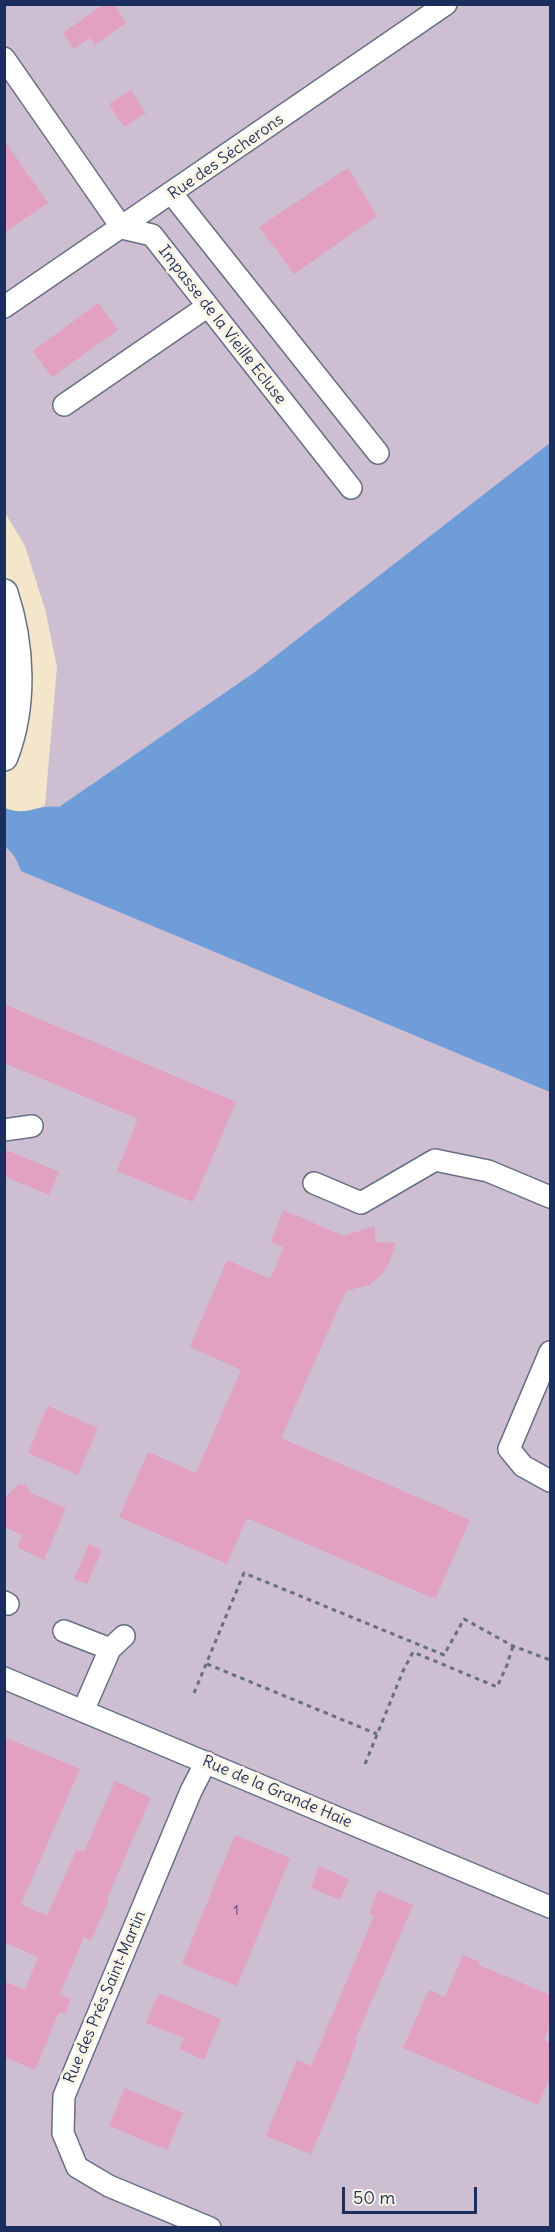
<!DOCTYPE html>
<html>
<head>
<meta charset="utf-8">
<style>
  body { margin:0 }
  #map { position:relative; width:555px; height:2232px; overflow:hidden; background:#f4e6cb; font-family:Delius,sans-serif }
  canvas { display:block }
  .frame { position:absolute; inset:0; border:6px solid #1b2f5e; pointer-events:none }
  .scale { position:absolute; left:342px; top:2187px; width:135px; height:27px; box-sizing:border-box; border:3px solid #1b2f5e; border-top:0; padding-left:8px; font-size:18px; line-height:21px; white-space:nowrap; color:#1b2f5e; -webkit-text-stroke:4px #fcf5e5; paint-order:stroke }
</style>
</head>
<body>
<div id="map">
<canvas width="555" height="2232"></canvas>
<div class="frame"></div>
<div class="scale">50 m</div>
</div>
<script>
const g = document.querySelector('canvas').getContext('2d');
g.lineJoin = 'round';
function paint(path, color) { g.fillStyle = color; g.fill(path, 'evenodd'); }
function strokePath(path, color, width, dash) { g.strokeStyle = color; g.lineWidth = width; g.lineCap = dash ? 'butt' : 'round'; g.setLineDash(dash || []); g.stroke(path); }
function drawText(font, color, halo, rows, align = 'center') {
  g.font = font + ' Delius,sans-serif'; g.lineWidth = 6; g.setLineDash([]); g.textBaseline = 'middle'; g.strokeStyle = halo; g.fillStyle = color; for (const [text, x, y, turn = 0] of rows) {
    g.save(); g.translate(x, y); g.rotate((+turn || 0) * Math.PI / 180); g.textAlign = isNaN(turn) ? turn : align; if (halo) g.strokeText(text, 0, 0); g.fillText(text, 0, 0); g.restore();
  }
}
paint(new Path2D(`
  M5,5H550V2227H5L4,819L9,810L17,813L32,812L45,805L57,667L45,609L25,546L5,513Z`), '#cdbed2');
paint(new Path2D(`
  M550,443V1092L21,871L15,857L5,846V808C27,817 37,804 59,807L255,672Z`), '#6f9dd7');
paint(new Path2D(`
  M104,4H114L126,23L95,45L90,38L74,49L63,33Z
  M131,90L146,113L124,127L109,104Z
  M4,140L48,203L4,233Z
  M348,168L377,216L294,274L259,227Z
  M98,303L118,330L52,377L33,351Z
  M4,1004L236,1102L193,1202L117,1171L138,1119L4,1063Z
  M4,1149L59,1172L49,1195L4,1176Z
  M283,1210L344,1236L374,1226L376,1242L396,1243L389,1263L381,1275L369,1285L346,1291L281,1438L470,1520L435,1599L247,1518L227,1564L119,1517L148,1452L196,1473L241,1370L190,1347L227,1260L270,1279L284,1248L271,1242Z
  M48,1406L98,1428L78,1475L28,1453Z
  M19,1484L26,1485L31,1493L66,1508L44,1560L17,1547L23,1535L4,1527V1498Z
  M89,1544L102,1550L87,1584L74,1579Z
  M4,1737L80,1769L21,1904L47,1916L77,1849L84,1852L115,1781L151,1798L107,1898L109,1899L91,1941L84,1937L60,1994L71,1999L65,2014L59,2012L35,2070L4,2057V1981L25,1990L38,1957L4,1942Z
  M235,1835L290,1858L237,1986L182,1964Z
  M319,1866L349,1879L340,1900L311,1888Z
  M378,1890L413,1905L355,2040L357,2041L343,2079L311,2154L266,2136L297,2060L311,2066L374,1916L369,1914Z
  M463,1955L480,1962L479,1965L550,1995V2025L544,2040L550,2043V2077L538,2105L403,2048L429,1990L445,1997Z
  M159,1993L221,2019L204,2060L179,2049L184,2038L146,2023Z
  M125,2088L183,2113L167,2150L109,2126Z`), '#e2a1c1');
const minor = new Path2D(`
  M4,58L122,228L152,235L351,488
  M172,194L378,453
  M4,307L446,4
  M64,405L208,306
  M4,1130L32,1126
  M314,1183L361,1203L435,1160L488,1171L550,1197
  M550,1352L509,1449L523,1466L550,1481
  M4,1602L8,1604
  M64,1631L110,1649
  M4,1678L550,1907
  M83,1711L110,1649L124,1636
  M206,1762L191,1791L64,2096L63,2133L77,2167L109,2186L210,2228`);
const major = new Path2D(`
  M4,593C21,644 24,706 4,757`);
strokePath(minor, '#676f84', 24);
strokePath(major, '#676f84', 30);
strokePath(new Path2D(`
  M207,1664L377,1734
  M194,1693L244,1573L444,1655L464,1619L513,1646L550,1660
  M365,1764L403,1671L413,1652L497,1687L507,1665L513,1646`), '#676f84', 3, [4.5, 4.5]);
strokePath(minor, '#fff', 21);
strokePath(major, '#fff', 27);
drawText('14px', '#4d4c77', null, [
  ["1",236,1911]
]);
drawText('16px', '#1b2f5e', '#fcf5e5', [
  ["Rue des Sécherons",226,157,-35],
  ["Impasse de la Vieille Ecluse",222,325,52],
  ["Rue de la Grande Haie",277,1792,23],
  ["Rue des Prés Saint-Martin",105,1997,-67]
]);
</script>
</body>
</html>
